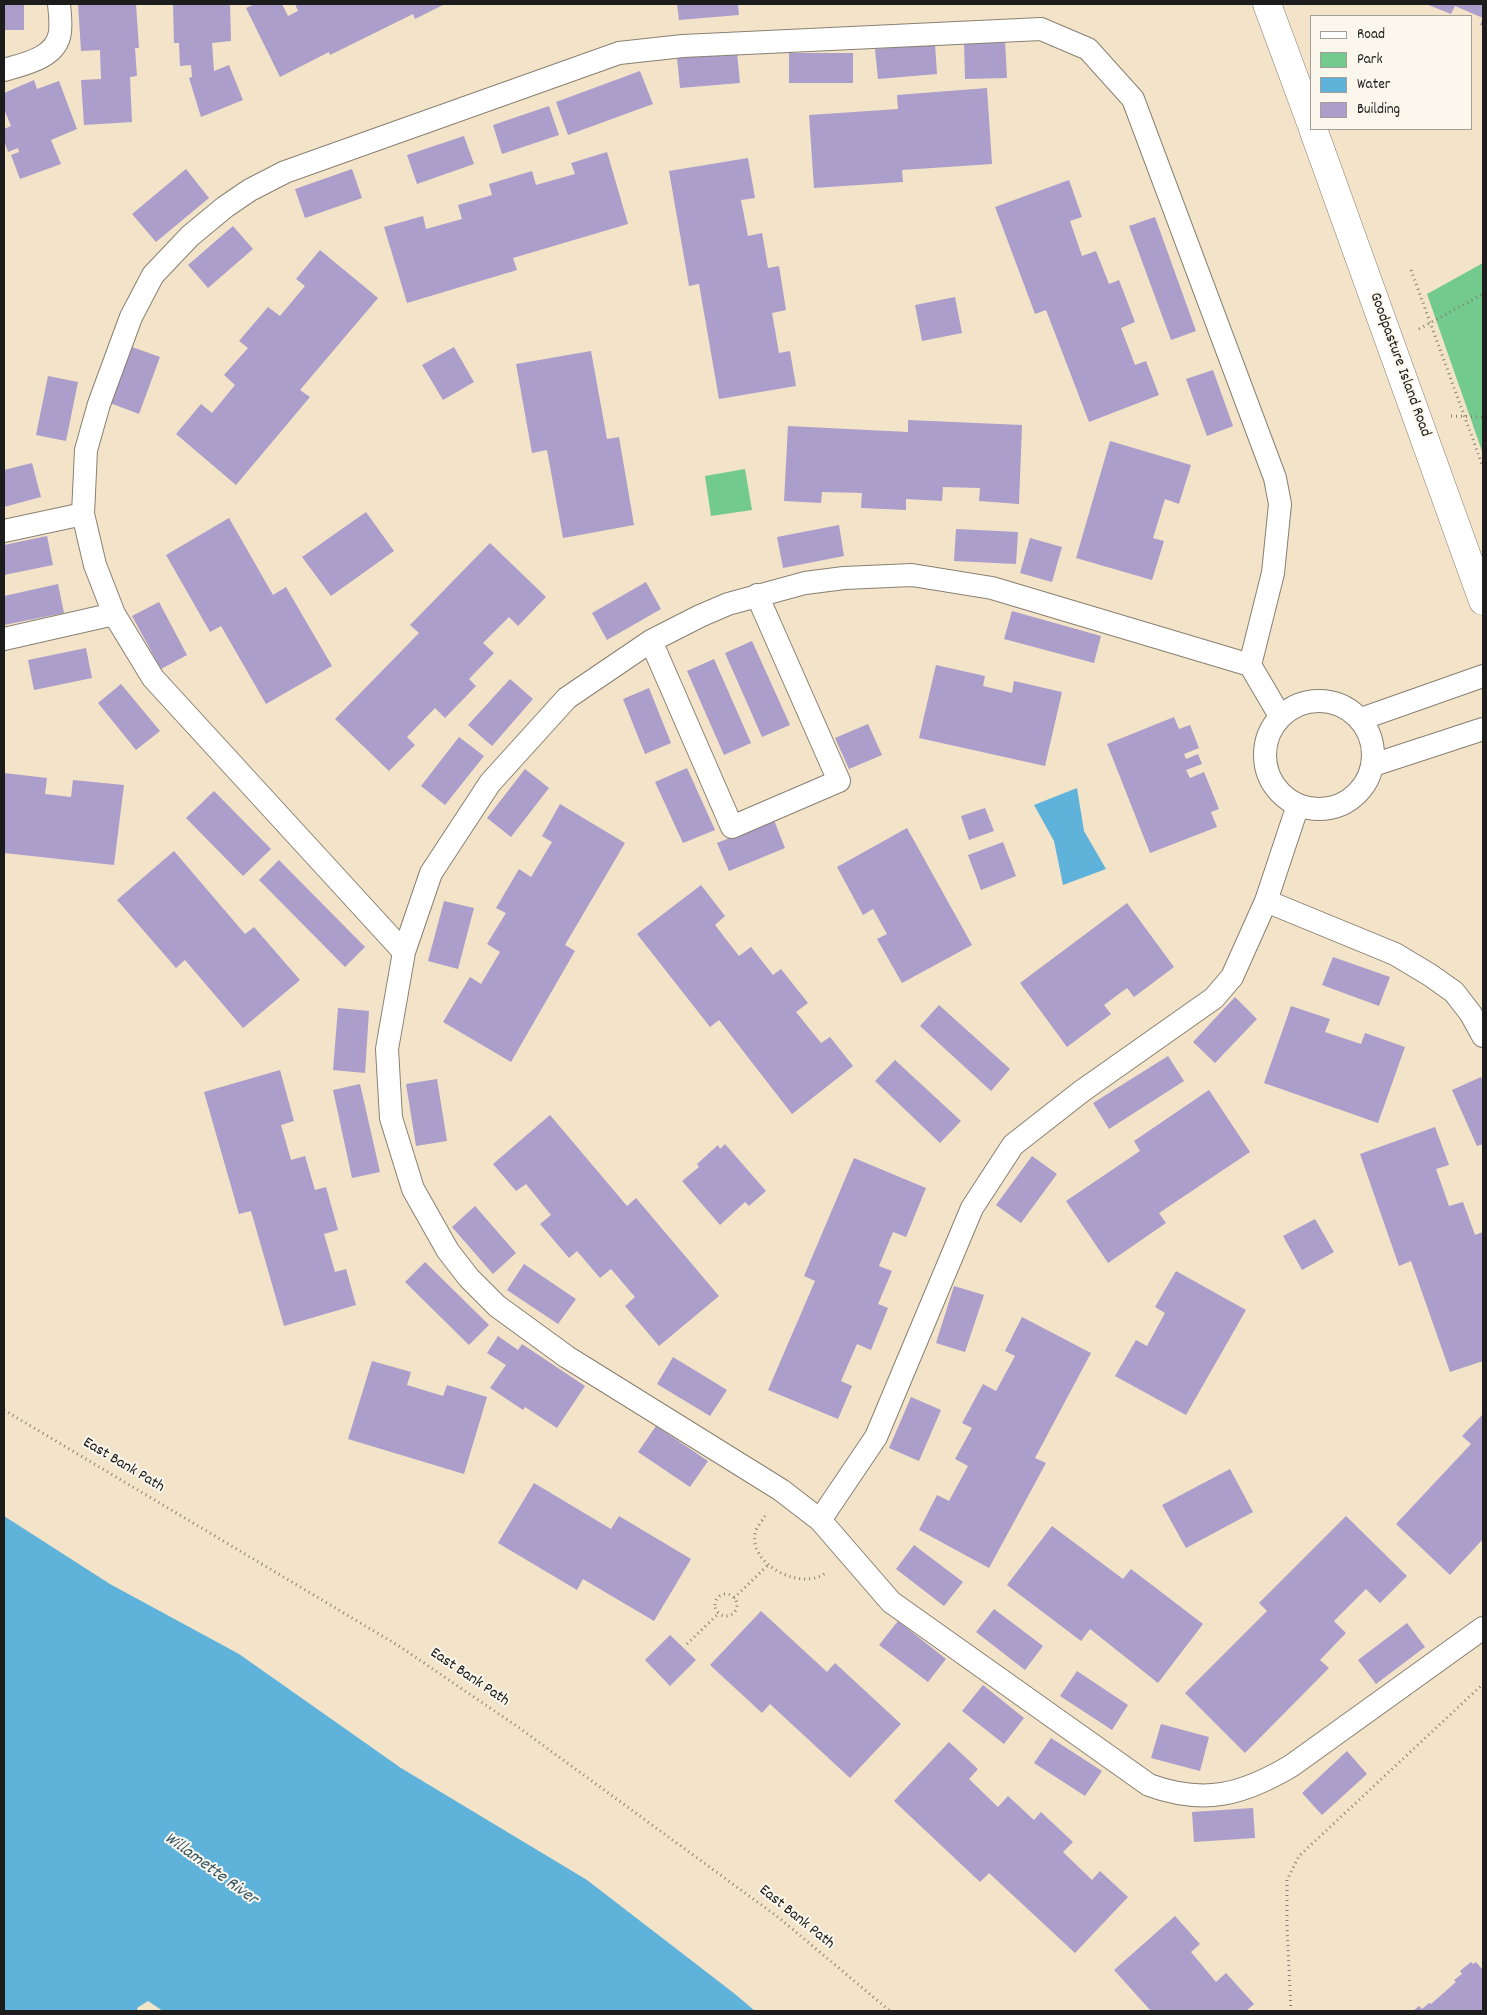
<!DOCTYPE html>
<html>
<head>
<meta charset="utf-8">
<style>
  body { margin:0 }
  #map { position:relative; width:1487px; height:2015px; overflow:hidden; background:#f3e3c9; font-family:Dekko,sans-serif }
  canvas { display:block }
  .frame { position:absolute; inset:0; border:5px solid #1c1c1c; pointer-events:none }
  .legend { position:absolute; left:1310px; top:15px; width:162px; height:115px; box-sizing:border-box; background:#fbf7ec; border:1px solid #a29f99; margin:0; padding:6px 9px; list-style:none; font-size:15px; color:#1c1c1c }
  .legend li { display:flex; align-items:center; gap:10px; height:25px }
  .legend b { width:25px; border:1px solid #a29f99 }
</style>
</head>
<body>
<div id="map">
<canvas width="1487" height="2015"></canvas>
<div class="frame"></div>
<ul class="legend">
<li><b style="height:6px;background:#fff"></b>Road</li>
<li><b style="height:14px;background:#73ca8f"></b>Park</li>
<li><b style="height:14px;background:#5fb3db"></b>Water</li>
<li><b style="height:14px;background:#ab9eca"></b>Building</li>
</ul>
</div>
<script>
const g = document.querySelector('canvas').getContext('2d');
g.lineJoin = 'round';
function paint(path, color) { g.fillStyle = color; g.fill(path, 'evenodd'); }
function strokePath(path, color, width, dash) { g.strokeStyle = color; g.lineWidth = width; g.lineCap = dash ? 'butt' : 'round'; g.setLineDash(dash || []); g.stroke(path); }
function drawText(font, color, halo, rows, align = 'center') {
  g.font = font + ' Dekko,sans-serif'; g.lineWidth = 4; g.setLineDash([]); g.textBaseline = 'middle'; g.strokeStyle = halo; g.fillStyle = color; for (const [text, x, y, turn = 0] of rows) {
    g.save(); g.translate(x, y); g.rotate((+turn || 0) * Math.PI / 180); g.textAlign = isNaN(turn) ? turn : align; if (halo) g.strokeText(text, 0, 0); g.fillText(text, 0, 0); g.restore();
  }
}
paint(new Path2D(`
  M1483,263V454L1427,294Z
  M745,469L752,510L711,516L705,476Z`), '#73ca8f');
paint(new Path2D(`
  M1077,788L1084,831L1106,869L1063,885L1054,841L1034,805Z
  M4,1516L110,1584L239,1654L401,1768L587,1880L735,1994L755,2011H163L148,2001L137,2008L138,2011H4Z`), '#5fb3db');
paint(new Path2D(`
  M4,4H24V30H4Z
  M78,4H136L139,48H135L137,76L130,77L132,122L84,125L81,80L101,79L100,50L81,51Z
  M173,4H230L231,41L212,43L214,71L229,65L243,100L201,117L189,78L192,77L191,65L180,66L179,43H174Z
  M255,4H282L288,16L298,11L295,4L443,5L415,19L413,14L330,55L329,52L280,77L246,8Z
  M677,4H738L739,15L679,20Z
  M1426,4H1483V26L1480,25L1483,18L1455,6L1451,14Z
  M1005,41L1007,78L965,79L964,42Z
  M935,44L937,74L878,79L875,49Z
  M737,52L740,83L680,88L677,58Z
  M789,53H853V83H789Z
  M640,71L653,104L568,135L556,102Z
  M34,80L37,89L59,81L77,129L51,140L61,164L20,179L11,155L19,152L18,148L8,152L4,140V129L11,126L4,109V93Z
  M987,88L992,164L902,170L903,182L814,188L809,115L898,109L897,95Z
  M549,106L559,135L502,154L493,125Z
  M464,136L474,164L417,184L407,155Z
  M607,152L628,224L513,258L517,270L407,303L384,227L423,216L426,229L462,219L458,205L492,195L489,184L532,171L536,185L575,174L571,163Z
  M748,158L755,198L741,200L748,236L762,233L768,268L779,266L786,310L772,313L779,353L790,351L796,386L719,399L699,284L689,286L669,171Z
  M186,169L209,198L156,242L132,214Z
  M352,169L362,198L305,218L295,189Z
  M1069,180L1082,217L1070,221L1082,256L1096,251L1109,284L1119,280L1135,322L1121,328L1135,365L1146,361L1159,395L1089,422L1046,310L1035,314L995,207Z
  M1155,217L1196,331L1171,340L1129,226Z
  M233,226L253,249L208,288L188,265Z
  M320,250L378,298L300,390L310,397L236,485L176,434L201,404L212,413L235,385L224,375L248,348L239,341L268,307L280,316L305,286L296,279Z
  M955,297L962,333L922,341L915,305Z
  M132,347L160,357L139,414L110,403Z
  M454,347L474,382L443,400L422,365Z
  M591,351L607,439L619,437L634,525L563,538L547,450L532,453L516,364Z
  M1213,370L1233,426L1207,436L1186,379Z
  M48,376L78,382L66,441L36,435Z
  M908,420L1022,425L1019,504L979,501L980,488L943,487L942,501L906,499V510L861,508L862,493L822,492L821,503L784,501L788,426L908,432Z
  M1110,441L1191,465L1179,504L1165,499L1153,538L1164,541L1152,580L1076,558Z
  M32,463L41,497L4,507V470Z
  M366,512L394,551L331,596L302,557Z
  M229,518L273,595L286,587L332,666L266,704L221,626L210,632L166,555Z
  M839,525L844,556L783,568L777,537Z
  M956,529L1018,532L1016,564L954,561Z
  M47,536L53,565L4,575V545Z
  M1030,538L1062,547L1052,582L1020,573Z
  M490,543L546,597L518,626L509,617L483,643L494,653L469,679L476,686L445,718L435,708L407,737L415,745L389,771L335,719L419,633L410,625Z
  M646,582L661,609L607,640L592,613Z
  M58,584L64,613L4,625V596Z
  M159,602L187,655L161,669L132,616Z
  M1012,611L1101,636L1094,663L1004,639Z
  M752,641L790,725L762,737L725,653Z
  M86,648L92,678L34,690L28,660Z
  M714,659L751,743L724,755L687,671Z
  M936,665L985,676L983,686L1012,693L1014,681L1062,692L1045,766L919,738Z
  M510,679L533,699L492,746L468,725Z
  M121,684L160,731L136,750L98,703Z
  M649,688L671,743L645,754L623,699Z
  M1174,717L1179,729L1190,725L1199,748L1184,754L1186,759L1198,754L1202,764L1186,770L1190,778L1204,772L1219,809L1211,812L1217,827L1150,853L1107,744Z
  M868,724L882,755L849,769L835,738Z
  M459,737L484,756L445,805L421,786Z
  M687,768L715,830L683,843L655,782Z
  M525,769L549,788L511,837L487,818Z
  M4,773L47,778L45,794L71,797L73,780L124,785L114,865L4,853Z
  M214,791L271,849L243,876L186,818Z
  M560,804L625,843L565,945L575,951L511,1062L443,1022L470,977L481,984L500,952L487,944L506,913L496,908L519,869L531,877L552,842L542,836Z
  M985,808L994,831L969,840L961,816Z
  M774,820L785,848L729,871L717,843Z
  M907,828L972,945L902,983L877,939L887,934L873,909L863,915L837,867Z
  M1003,842L1016,876L981,890L968,855Z
  M174,851L245,934L254,927L300,980L243,1028L185,960L176,968L117,900Z
  M279,860L365,947L345,967L259,880Z
  M701,885L725,916L715,925L739,956L751,947L773,975L781,969L808,1003L796,1012L821,1043L830,1037L853,1066L792,1114L719,1020L710,1027L637,934Z
  M444,901L474,908L458,969L428,961Z
  M1127,903L1174,967L1134,997L1127,988L1104,1005L1111,1014L1067,1047L1020,983Z
  M1333,957L1390,977L1379,1006L1322,985Z
  M1235,997L1257,1019L1215,1063L1193,1042Z
  M939,1005L1010,1069L991,1091L920,1026Z
  M1291,1006L1330,1019L1325,1032L1361,1044L1365,1033L1405,1047L1378,1123L1264,1083Z
  M338,1008L369,1011L365,1073L333,1070Z
  M1168,1056L1184,1081L1109,1129L1093,1103Z
  M895,1060L961,1121L940,1143L875,1081Z
  M280,1070L294,1121L281,1125L291,1160L305,1156L315,1190L326,1187L338,1230L324,1234L335,1272L346,1269L356,1305L284,1326L251,1211L239,1214L204,1092Z
  M1481,1077L1483,1082V1144L1477,1146L1452,1090Z
  M437,1079L447,1141L416,1146L406,1084Z
  M360,1084L380,1172L352,1178L333,1090Z
  M1209,1090L1250,1152L1159,1213L1166,1223L1108,1263L1066,1201L1140,1151L1134,1141Z
  M550,1115L627,1206L636,1198L719,1296L659,1346L625,1306L635,1297L611,1269L600,1278L577,1251L569,1258L540,1224L551,1215L526,1184L516,1191L493,1164Z
  M1435,1127L1449,1165L1436,1169L1449,1206L1463,1202L1475,1235L1483,1232V1361L1450,1372L1411,1261L1399,1266L1360,1154Z
  M725,1144L766,1191L749,1206L745,1202L720,1225L682,1181L699,1167L697,1164L718,1145L720,1149Z
  M1032,1156L1057,1174L1021,1223L996,1205Z
  M854,1158L926,1188L906,1237L893,1232L879,1266L892,1271L878,1304L888,1308L871,1350L857,1344L841,1381L852,1386L838,1419L768,1390L815,1281L804,1276Z
  M475,1206L516,1253L493,1274L452,1227Z
  M1315,1219L1334,1252L1302,1270L1283,1236Z
  M425,1262L489,1325L469,1345L405,1282Z
  M524,1264L576,1299L558,1324L507,1290Z
  M1176,1271L1246,1310L1186,1415L1115,1376L1136,1340L1147,1346L1165,1313L1155,1307Z
  M954,1286L984,1295L965,1352L936,1343Z
  M1022,1317L1091,1353L1035,1458L1046,1463L989,1568L919,1530L937,1495L949,1501L968,1466L955,1459L972,1428L962,1423L983,1384L996,1391L1015,1356L1005,1351Z
  M498,1336L518,1350L522,1344L585,1386L557,1428L525,1407L523,1410L490,1388L506,1365L487,1353Z
  M673,1357L727,1390L710,1416L657,1384Z
  M372,1361L411,1372L407,1385L443,1396L447,1385L487,1397L464,1474L348,1439Z
  M911,1397L941,1410L919,1461L889,1448Z
  M1483,1414V1539L1450,1575L1396,1524L1471,1444L1462,1436Z
  M656,1426L708,1461L690,1487L638,1452Z
  M1230,1469L1253,1512L1186,1548L1162,1505Z
  M534,1483L611,1529L619,1516L691,1559L654,1621L583,1579L577,1590L498,1543Z
  M1346,1516L1407,1576L1380,1603L1366,1589L1334,1621L1346,1633L1320,1660L1329,1668L1245,1753L1185,1693L1267,1611L1259,1603Z
  M1052,1526L1123,1579L1131,1569L1203,1624L1158,1683L1090,1629L1081,1641L1007,1585Z
  M914,1545L963,1582L944,1606L896,1569Z
  M994,1609L1043,1646L1025,1670L976,1632Z
  M761,1611L827,1672L835,1663L901,1724L850,1778L770,1704L762,1713L710,1665Z
  M898,1621L946,1659L928,1682L879,1645Z
  M1407,1623L1425,1647L1376,1684L1358,1660Z
  M670,1635L696,1660L670,1686L645,1660Z
  M1077,1671L1128,1705L1112,1730L1060,1696Z
  M983,1685L1024,1718L1004,1744L962,1711Z
  M1161,1724L1209,1737L1200,1771L1151,1758Z
  M1051,1738L1102,1771L1085,1796L1034,1763Z
  M949,1742L978,1769L969,1779L998,1807L1008,1796L1034,1820L1041,1812L1073,1842L1063,1852L1092,1880L1100,1871L1128,1897L1075,1953L989,1873L980,1882L894,1801Z
  M1347,1751L1367,1774L1322,1815L1302,1793Z
  M1253,1808L1255,1838L1194,1842L1192,1812Z
  M1175,1916L1200,1944L1191,1952L1216,1982L1226,1973L1254,2004L1246,2011H1151L1114,1970Z
  M1471,1962L1473,1964L1476,1962L1483,1970V2011H1413L1419,2006L1422,2009L1429,2003L1431,2004L1456,1982L1454,1980L1462,1974L1460,1971Z`), '#ab9eca');
const lane = new Path2D(`
  M4,70C24,64 57,58 60,32C61,23 60,13 59,4
  M4,531L83,514
  M4,639L114,614
  M651,641L732,827L839,781L757,595
  M1265 755a54 54 0 1 1 108 0a54 54 0 1 1-108 0Z
  M1280,716L1250,665L992,588L912,575L844,578L805,583L728,604L700,616L651,641L567,698L490,783L431,873L404,952L387,1049L391,1118L413,1189L448,1251L469,1278L497,1306L567,1357L781,1490L820,1520L891,1602L1149,1785C1204,1805 1242,1795 1291,1766L1483,1628
  M1361,719L1483,676
  M1373,765L1483,729
  M1266,901L1395,954L1430,975L1454,992L1471,1014L1483,1036
  M404,952L153,678L114,614L95,565L83,514L86,450L99,404L131,317L153,275L190,236L225,207L250,190L285,172L619,53L683,46L1041,29L1088,49L1133,99L1275,478L1280,504L1273,573L1250,665
  M820,1520L876,1437L972,1208L1013,1145L1082,1091L1214,998L1232,977L1266,901L1298,805`);
const secondary = new Path2D(`
  M1267,4L1311,123
  M1313,129L1483,601`);
strokePath(lane, '#888072', 24);
strokePath(secondary, '#888072', 29);
strokePath(new Path2D(`
  M1411,270L1483,467
  M1419,329L1483,294
  M1451,416L1483,417
  M4,1410L399,1646L518,1727L778,1917L890,2011
  M765,1516C762,1521 756,1528 755,1533C749,1566 803,1592 827,1572
  M715 1605a11 11 0 1 1 22 0a11 11 0 1 1-22 0Z
  M734,1598L768,1565
  M687,1644L718,1614
  M1291,2011L1287,1927V1880L1299,1856L1483,1684`), '#888072', 3, [1, 4]);
strokePath(lane, '#fff', 22);
strokePath(secondary, '#fff', 28);
drawText('16px', '#1c1c1c', '#fbf7ec', [
  ["Goodpasture Island Road",1399,365,70],
  ["East Bank Path",123,1466,31],
  ["East Bank Path",469,1678,34],
  ["East Bank Path",796,1918,39]
]);
drawText('italic 18px', '#375868', '#fbf7ec', [
  ["Willamette River",210,1870,36]
]);
</script>
</body>
</html>
